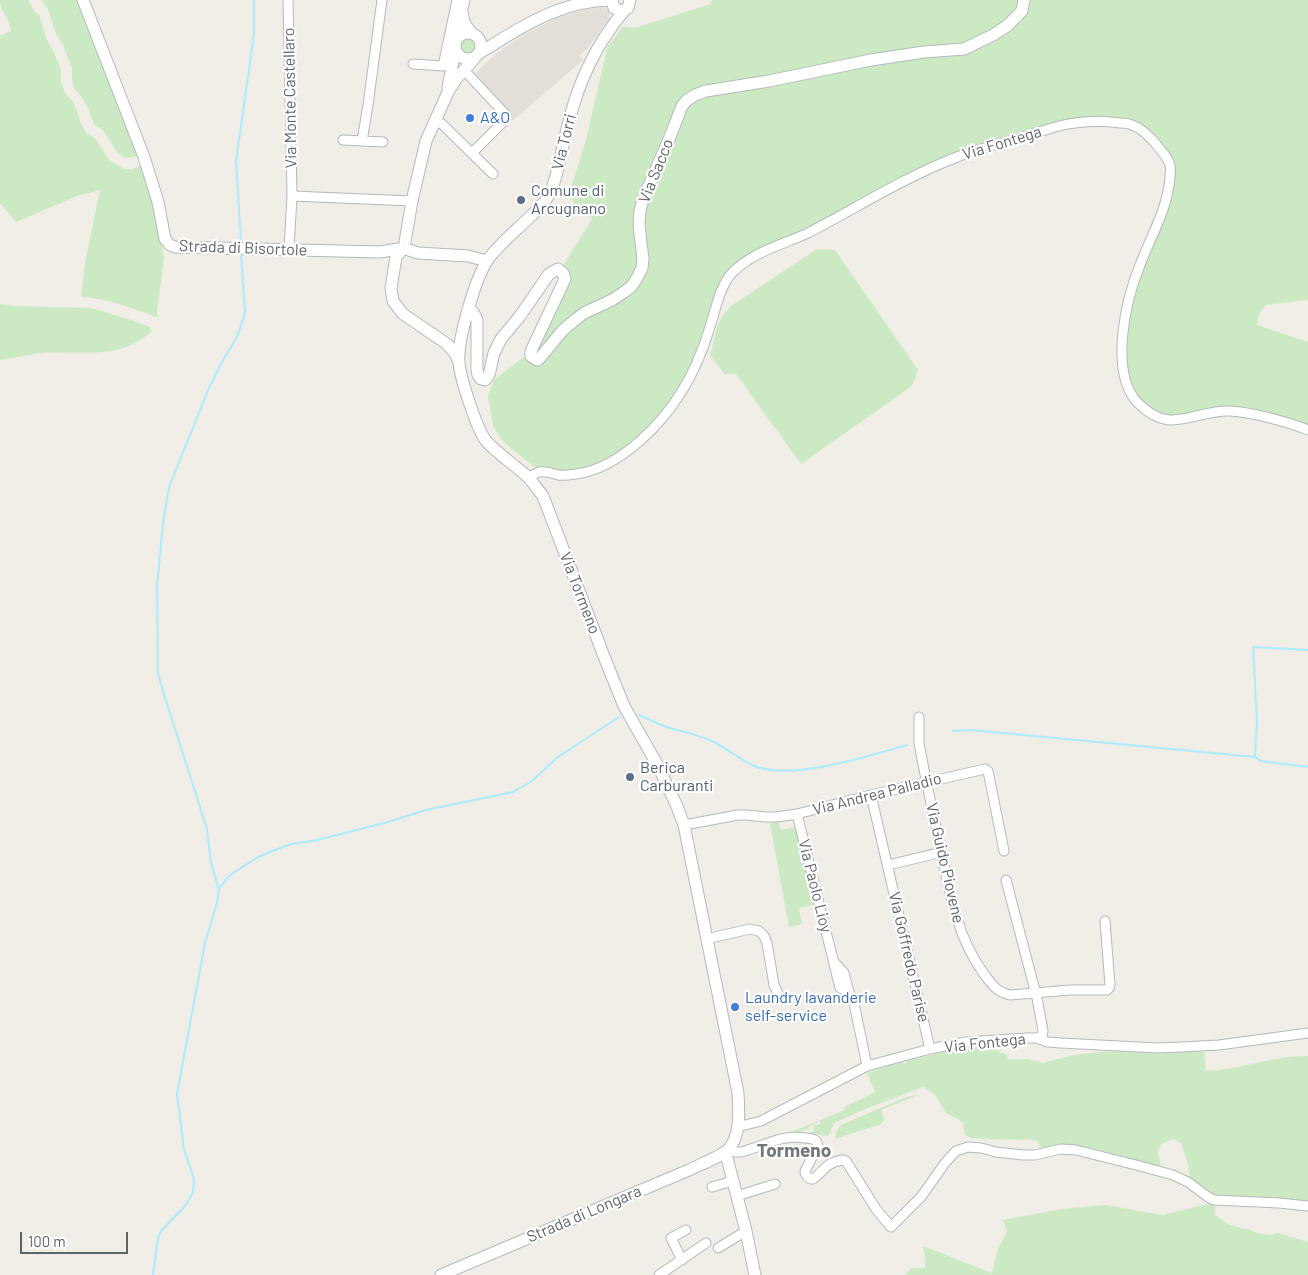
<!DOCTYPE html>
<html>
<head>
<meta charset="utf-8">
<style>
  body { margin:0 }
  #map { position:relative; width:1308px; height:1275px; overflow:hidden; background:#f1ede7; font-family:Barlow,sans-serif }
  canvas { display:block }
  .scale { position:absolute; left:20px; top:1232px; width:108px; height:22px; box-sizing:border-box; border:2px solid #5e6568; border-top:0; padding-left:6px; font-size:15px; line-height:18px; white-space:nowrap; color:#5e6568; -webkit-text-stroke:4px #fff; paint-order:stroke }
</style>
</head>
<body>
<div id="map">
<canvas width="1308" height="1275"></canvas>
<div class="scale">100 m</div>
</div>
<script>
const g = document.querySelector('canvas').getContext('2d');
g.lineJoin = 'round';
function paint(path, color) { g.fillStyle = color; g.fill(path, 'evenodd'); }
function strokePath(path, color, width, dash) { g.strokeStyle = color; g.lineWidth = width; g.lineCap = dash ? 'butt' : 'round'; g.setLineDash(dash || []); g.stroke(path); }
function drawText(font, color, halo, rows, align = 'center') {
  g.font = font + ' Barlow,sans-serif'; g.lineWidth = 4.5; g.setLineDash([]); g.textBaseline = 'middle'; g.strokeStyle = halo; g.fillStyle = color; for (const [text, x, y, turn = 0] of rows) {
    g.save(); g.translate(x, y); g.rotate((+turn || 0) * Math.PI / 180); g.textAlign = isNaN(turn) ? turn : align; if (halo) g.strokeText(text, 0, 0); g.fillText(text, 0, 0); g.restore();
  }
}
paint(new Path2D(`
  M603,7L608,10L610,14L609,18L587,49L579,55L583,60L511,122L476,73L498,52L527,33L560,17L584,10Z`), '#e4ded8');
paint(new Path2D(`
  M0,0H28L35,12L39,15L46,38L53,50L61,70V82L65,93L73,102L77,111L80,122L87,134L95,138L109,160L124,169H132L145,163L164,258L157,313L159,318C134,309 108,298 81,297L85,263L100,190L77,196L16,222L0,203V36L11,31L7,17L1,8Z
  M41,0H82L142,153L130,158H126L122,156L117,152L102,129L95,126L91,117L87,106L81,96L74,88L72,80V68L63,45L56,34L48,9Z
  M712,0H1308V300L1266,305L1259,314L1257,325L1308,342V430L1229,411L1170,420L1134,398L1123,368L1131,290L1158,221L1170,164L1133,125L1079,121L960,155L765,251L729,275L680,395L623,454L577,474L547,472L533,466L514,451L501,439L493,426L488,396L494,380L525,356H531L565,279L560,271L592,219L577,207L570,198L571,188L586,140L607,48L623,26L634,28L711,4Z
  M459 46a9 9 0 1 1 18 0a9 9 0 1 1-18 0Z
  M817,249L835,250L918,370L912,386L801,464L736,374H724L710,355C714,343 715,330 721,319C723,314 728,310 731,306Z
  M0,304L11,306L91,308L131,320L150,327L151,332C117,361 84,350 43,353C29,354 14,358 0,360Z
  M778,821L781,830L800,826L817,904L799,908L802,924L789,927L770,824Z
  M997,1045L996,1050L1007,1055L1008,1059H1028L1043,1063L1073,1055L1100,1052L1122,1051L1175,1052L1190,1050L1204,1052L1206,1071C1241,1070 1273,1055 1308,1056V1202L1213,1196L1190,1180L1188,1164L1181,1143L1173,1139L1161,1144L1158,1152L1161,1166C1131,1161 1095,1145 1065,1145C1057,1146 1049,1148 1042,1149L1037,1141L1031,1139L1018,1140L971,1138L965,1135L963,1123L958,1119L946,1113L935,1095L923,1087L863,1110L834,1123L829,1135C823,1138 817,1133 810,1134V1132L814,1131L813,1126L820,1124V1121L808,1127L809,1129L798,1132L799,1135H790L789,1133L845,1110L844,1107L875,1092L867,1073L903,1061L904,1064L907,1063L906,1061L947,1051Z
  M920,1094L881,1110L884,1119L881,1124L835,1139L836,1131L841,1125L906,1097Z
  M1215,1202V1215L1228,1224L1240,1228L1248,1229L1257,1233L1270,1235L1278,1233L1308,1242V1275H904L912,1268H925V1257L923,1246L992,1273L998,1249L1007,1231L1003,1220L1061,1209L1106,1205L1163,1215Z`), '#cbeac3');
strokePath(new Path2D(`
  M241,244L236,161L254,34V0
  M639,715C648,719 658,724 667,727C683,732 700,735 714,742C728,749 740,760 754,766C791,781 869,756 907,745
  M953,731L971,730L1255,757L1257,721L1253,647L1308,650
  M1255,757L1261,761L1308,767
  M219,889L227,878L233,873L258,857L280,848L292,844L317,840L388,822L426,810L513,792L532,781L550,764L558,757L619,717
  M153,1275L158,1238L161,1231L186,1205L193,1192L194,1179L184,1149L177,1094L205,943L217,903L219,890L211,863L207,829L161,685L158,672L157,587L163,523L169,487L209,388L222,362L237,337L242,323L245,312L241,253`), '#aaecff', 2);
const street = new Path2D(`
  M288,0L292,196L289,249
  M463,12L465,22L473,34
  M457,39L459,32L460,22L465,0
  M413,64L443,66L457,0
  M464,70L506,115L504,121L472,153
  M434,121L442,124L493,174
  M343,140L383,142
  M362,141L368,105L382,0
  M292,196L412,201
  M528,478C532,476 535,473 539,472C546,471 552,473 558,475C563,476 570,475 576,474C601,471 623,456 641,440C675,410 696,373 709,330C715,313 719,287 732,273C752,252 782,245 808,233C858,207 905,177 957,157C977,149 997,145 1017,139C1053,127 1081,117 1120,123C1124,123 1128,123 1132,125C1141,128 1150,137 1156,144C1160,150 1168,157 1170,165C1171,169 1170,173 1170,177C1168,208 1151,236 1140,265C1126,299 1109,371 1137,402C1170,437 1192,410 1230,411C1251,412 1288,422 1308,430
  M919,717V743C925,776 932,809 939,841C949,889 955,934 984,974C993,986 996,991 1010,995L1070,990H1107L1109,988L1110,985L1105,921
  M871,795L930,1049
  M797,814L840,988L849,992
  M684,825L738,815H746L766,817H776L797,814L871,795L985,769L988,771L1004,851
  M888,865L942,852
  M1006,880L1037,998L1043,1031L1042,1036L1036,1038
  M706,939L750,929L759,931L764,936L767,943L774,985L779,995
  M835,963L844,973L849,992L854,1003L867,1066
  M737,1127L761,1121L867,1066L930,1049L966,1042L1027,1038H1036L1048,1042L1061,1043L1158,1048L1182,1047L1219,1045L1308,1033
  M729,1148L735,1152H741C765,1146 780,1134 806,1138C813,1139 817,1139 818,1146L805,1171C805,1175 809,1180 813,1179C826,1170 824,1163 843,1160L846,1161L876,1209L891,1227L921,1197L945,1163L956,1151L968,1147L981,1148L996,1152L1023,1155H1035L1061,1149L1076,1150L1140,1166L1173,1175L1188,1182L1208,1197L1214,1200L1279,1203L1308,1206
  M712,1187L733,1181
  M737,1196L775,1184
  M718,1248L746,1231
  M682,1260L671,1238L686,1230
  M659,1275L706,1243`);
const secondary = new Path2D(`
  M83,0L144,157L158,202L165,239L170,245L175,247L380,252L398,249
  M455 46a13 13 0 1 1 26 0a13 13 0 1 1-26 0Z
  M481,52C485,49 490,47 494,44C530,21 568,0 612,0L614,8L621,11L628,8L630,0
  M448,88L455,50
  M405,242L412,201L426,141L448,92L456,79L474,59
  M409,250L418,253L468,256L487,261
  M400,252L396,257L391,288L393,301L403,314L447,344L455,353L459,362
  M468,309L473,312L477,320V369L478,375L481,379L485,380L489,375L494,353L501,339L520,316L549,274L558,269L563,273L565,279L531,351V356L537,360L539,359L563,330L575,320L584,313L612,300L624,292L631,287L637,278L642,268L643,259L639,225L640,211L643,199L670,137L682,106L687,100L695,95L706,91L769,81L871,60L924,52L964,49L993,35L1007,26L1022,11L1024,0
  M726,1151L727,1158L746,1231L755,1275
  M441,1275L689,1170C699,1165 720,1157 728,1150C741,1136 739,1111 738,1093L684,825L676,804L658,766L624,706L605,659L543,496C538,490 534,484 529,478C515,465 499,455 486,441C477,429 460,378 459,362C457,341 476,275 489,258C501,242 518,229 532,215C539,208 547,201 551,191C559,171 562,147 568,125C578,83 596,44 624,11`);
strokePath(street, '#b5b9bc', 11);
strokePath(secondary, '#b4b9bc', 13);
strokePath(street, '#fff', 9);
strokePath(secondary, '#fff', 11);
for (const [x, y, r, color] of [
  [470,118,5,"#3f7fe0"],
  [521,200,5,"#5c6f8a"],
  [630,777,5,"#5c6f8a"],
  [735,1007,5,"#3f7fe0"]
]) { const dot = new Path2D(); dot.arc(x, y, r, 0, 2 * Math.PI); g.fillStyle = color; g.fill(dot); strokePath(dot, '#fff', 2); }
drawText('16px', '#5e6568', '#fff', [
  ["Via Monte Castellaro",290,98,-91],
  ["Via Torri",564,142,-76],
  ["Via Fontega",1002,143,-17],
  ["Via Sacco",656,171,-68],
  ["Strada di Bisortole",243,248,2],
  ["Via Tormeno",580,593,69],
  ["Via Andrea Palladio",877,794,-14],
  ["Via Guido Piovene",945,863,77],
  ["Via Paolo Lioy",815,886,76],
  ["Via Goffredo Parise",909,957,77],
  ["Via Fontega",985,1043,-6],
  ["Strada di Longara",584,1214,-23]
]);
drawText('16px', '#366cbe', '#fff', [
  ["A&O",480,118],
  ["Laundry lavanderie",745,998],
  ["self-service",745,1016]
], 'left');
drawText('16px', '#4e5e75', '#fff', [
  ["Comune di",531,191],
  ["Arcugnano",531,209],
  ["Berica",640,768],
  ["Carburanti",640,786]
], 'left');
drawText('bold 19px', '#6f777b', '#fff', [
  ["Tormeno",794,1151]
]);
</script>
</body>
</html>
